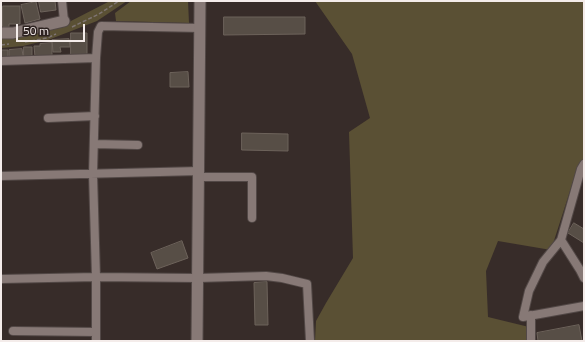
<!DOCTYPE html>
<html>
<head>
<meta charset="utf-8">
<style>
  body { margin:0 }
  #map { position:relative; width:585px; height:342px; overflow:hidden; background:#372c29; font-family:"Titillium Web",sans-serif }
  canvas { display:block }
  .frame { position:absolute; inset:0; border:2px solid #f4ecea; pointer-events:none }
  .scale { position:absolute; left:16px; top:24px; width:69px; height:18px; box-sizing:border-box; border:2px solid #f4ecea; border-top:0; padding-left:5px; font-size:12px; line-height:14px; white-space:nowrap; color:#f4ecea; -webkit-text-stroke:3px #2d2220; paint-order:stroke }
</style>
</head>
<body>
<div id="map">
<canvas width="585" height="342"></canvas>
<div class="frame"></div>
<div class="scale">50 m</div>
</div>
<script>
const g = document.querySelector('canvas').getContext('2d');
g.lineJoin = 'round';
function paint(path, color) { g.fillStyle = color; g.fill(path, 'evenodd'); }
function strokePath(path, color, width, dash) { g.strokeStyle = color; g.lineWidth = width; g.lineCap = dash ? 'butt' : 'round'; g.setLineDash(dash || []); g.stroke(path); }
paint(new Path2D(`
  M110,1H127L97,21L48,40L23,46L1,48V36L67,23Z
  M131,1H188L189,23L116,21L115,13Z
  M315,1H584V159L578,166L551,250L498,241L486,271L488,317L529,327V341H315L316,321L326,303L353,258L349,132L370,118L352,54Z`), '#5a5034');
const building = new Path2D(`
  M39,1H55L56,10L41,12Z
  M36,2L40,19L25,23L21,5Z
  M3,6H20V24H9V27H3Z
  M224,17H305V34L224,35Z
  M71,33H87V55H71Z
  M69,39L70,47H60L61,52H53L52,40Z
  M52,43V56L35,57L34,46H40V44Z
  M24,47H32V57H24Z
  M22,49L23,56L9,57V50Z
  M1,50H8V58H1Z
  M188,72L189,87H170V73Z
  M242,133L288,134V151L242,150Z
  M574,223L584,229V243L568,233Z
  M182,241L188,258L157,269L151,253Z
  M267,282L268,325H255L254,283Z
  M579,325L582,341H538L537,333Z`);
paint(building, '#574e46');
strokePath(building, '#6d635b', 1);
const street = new Path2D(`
  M62,1L64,21
  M1,61L96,58
  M48,118L95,116
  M94,144L138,145
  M584,164L581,169L561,240L543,262L529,291L523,317L584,306
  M1,176L199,171
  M199,177H252V218
  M561,240L580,270L584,278
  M1,279L96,277L198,278L266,276L282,278L307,284L310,341
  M531,315V341
  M13,331L96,332
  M96,341V277L93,174L96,58L98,32L101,26L201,28`);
const secondary = new Path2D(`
  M1,33H13L64,21
  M197,341L200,1`);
strokePath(street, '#524846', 10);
strokePath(secondary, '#524846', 13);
strokePath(new Path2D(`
  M72,27L99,14L119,1
  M25,42L47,38L56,34
  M1,45L9,44`), '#7e7472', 1.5, [4, 2]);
strokePath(street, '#877976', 8);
strokePath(secondary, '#877976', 11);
</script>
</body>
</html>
